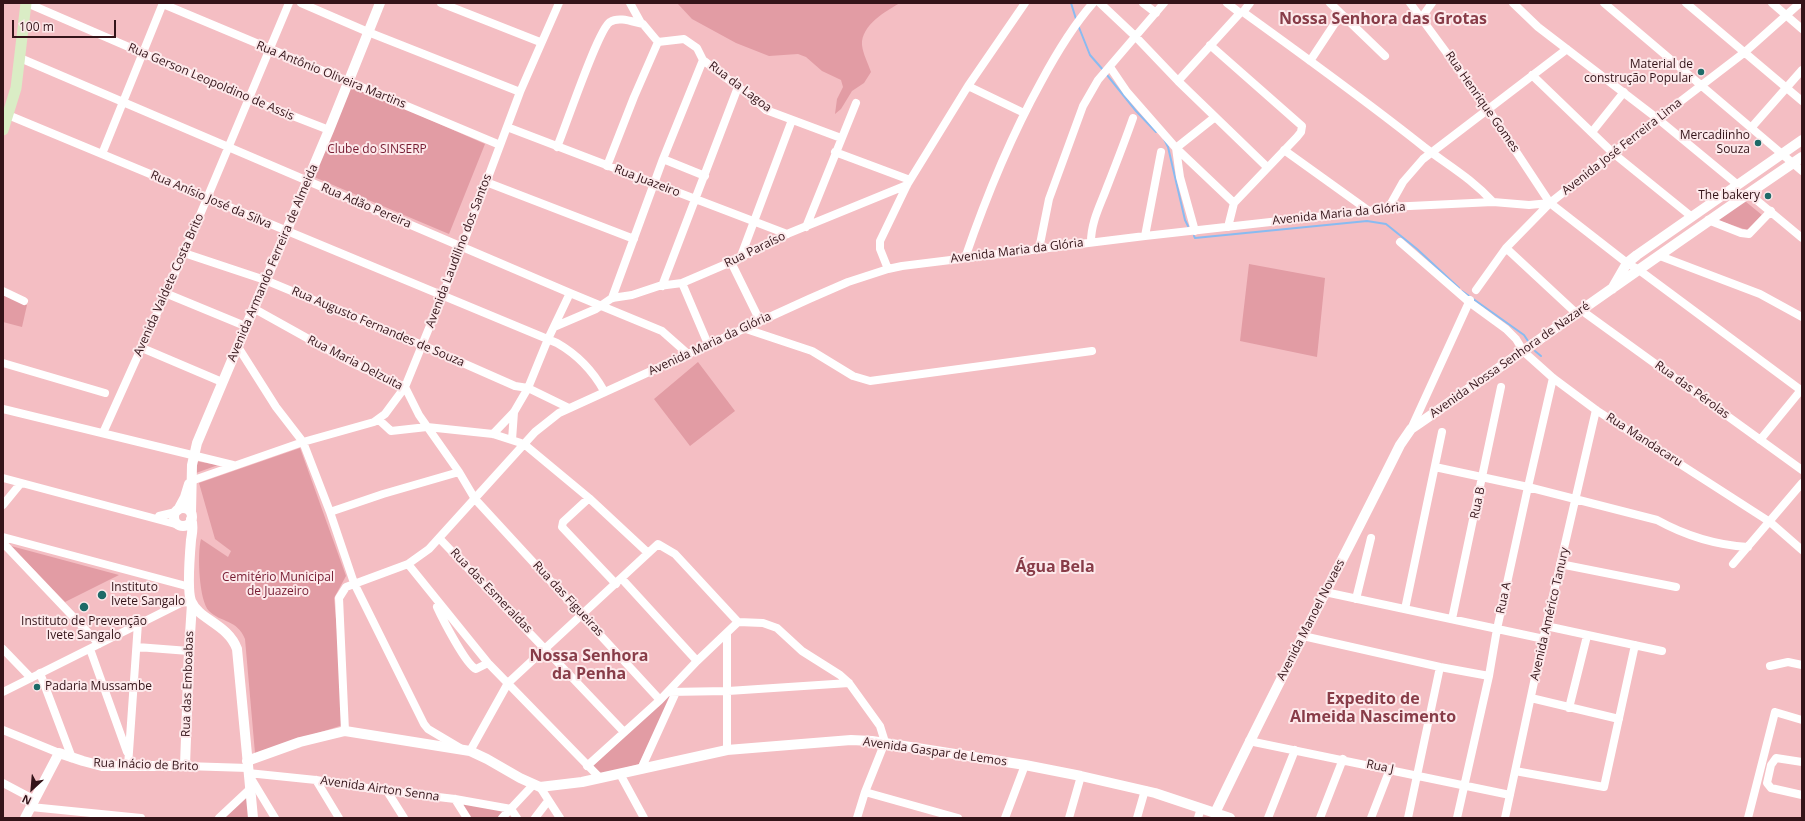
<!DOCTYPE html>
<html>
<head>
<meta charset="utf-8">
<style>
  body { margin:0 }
  #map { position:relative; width:1805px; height:821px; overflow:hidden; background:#f4bec3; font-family:"Open Sans",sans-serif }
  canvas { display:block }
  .frame { position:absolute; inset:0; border:4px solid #341419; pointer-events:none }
  .north { position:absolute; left:12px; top:769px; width:40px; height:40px; -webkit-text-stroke:3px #fde9eb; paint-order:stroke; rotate:206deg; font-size:11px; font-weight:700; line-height:16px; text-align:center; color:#341419 }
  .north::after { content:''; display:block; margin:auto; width:14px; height:18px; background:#341419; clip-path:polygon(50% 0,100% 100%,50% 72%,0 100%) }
  .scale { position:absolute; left:12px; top:20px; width:104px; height:18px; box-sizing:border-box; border:2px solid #341419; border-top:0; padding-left:5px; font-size:12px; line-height:14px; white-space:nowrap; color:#341419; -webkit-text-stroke:3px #fde9eb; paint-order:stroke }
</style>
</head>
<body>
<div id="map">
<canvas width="1805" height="821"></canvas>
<div class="frame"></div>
<div class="north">N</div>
<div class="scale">100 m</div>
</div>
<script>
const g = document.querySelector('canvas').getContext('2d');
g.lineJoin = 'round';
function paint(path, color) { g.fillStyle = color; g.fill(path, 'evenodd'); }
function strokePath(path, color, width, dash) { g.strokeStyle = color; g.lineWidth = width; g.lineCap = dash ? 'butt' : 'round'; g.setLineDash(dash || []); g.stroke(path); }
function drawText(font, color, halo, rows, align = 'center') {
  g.font = font + ' "Open Sans",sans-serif'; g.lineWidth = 4; g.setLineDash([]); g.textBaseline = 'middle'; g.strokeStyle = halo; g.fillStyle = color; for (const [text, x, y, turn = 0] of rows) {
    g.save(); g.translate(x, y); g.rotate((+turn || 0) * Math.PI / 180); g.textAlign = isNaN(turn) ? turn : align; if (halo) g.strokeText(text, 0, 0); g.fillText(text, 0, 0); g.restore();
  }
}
paint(new Path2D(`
  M677,3H900C886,11 861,25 862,45C863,54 868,63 871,72L864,83L852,91L841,109L835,114L837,99L843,87L841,80L822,71L806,57L798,54L769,56L736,43L692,19Z
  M351,85L485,144L449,234L314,177Z
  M1745,201L1762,215L1747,230L1717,220Z
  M1249,264L1325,278L1317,357L1240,341Z
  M3,295L27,305L22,327L3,322Z
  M698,362L735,411L690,446L654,399Z
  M300,448L346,576L334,598L346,724L255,753L245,639C237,619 221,623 209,611C199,601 197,553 201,539L228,557L231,551L215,539L199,483Z
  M195,461L218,465L196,473Z
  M11,546L119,575L65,602Z
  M668,696L671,697L639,764L602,774L593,766Z
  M250,789L253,818H219Z
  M458,800L505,811L497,818H470Z`), '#e29ca4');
strokePath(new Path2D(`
  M1071,3L1076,19
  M1078,25L1090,55L1104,71
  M1107,75L1136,111L1156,132
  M1164,139L1168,147L1185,220L1188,226
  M1194,236L1195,238L1367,221L1386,224L1417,249L1459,288
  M1462,291L1524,335L1528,341
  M1535,351L1541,356`), '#89bbf1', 2);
strokePath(new Path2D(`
  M27,3L249,99L329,130
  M301,3L368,32L520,92
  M441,3L540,42
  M630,3L641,23
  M1100,3L1135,36L1178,81L1267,167
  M1143,3L1156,13
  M1227,3L1240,13L1243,12C1304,56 1365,100 1424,147C1449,166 1471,178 1493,202
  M1330,3L1385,56
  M1410,3L1488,109L1550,203L1627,263L1639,270L1802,391
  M1513,3L1538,27L1658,119L1738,185
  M1604,3L1802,171
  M1686,3L1802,101
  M1772,3L1802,29
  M163,4L500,145
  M1243,12L1250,3
  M1422,17L1432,3
  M1210,45L1302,126L1301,132L1297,137L1234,203L1228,227
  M20,58L570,293L662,331L688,354
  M1310,61L1341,14
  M1110,67L1127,92L1176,148L1234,203
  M1532,75L1613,153L1692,217
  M1178,81L1240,13
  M968,86L1024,113
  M8,115L557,343C578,355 593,371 604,391
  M507,127L787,234
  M1751,128L1802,70
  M1592,132L1624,92
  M557,147C565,129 598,29 610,22C619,16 633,22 643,24L658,42L684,39L697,48L703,60L738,87L747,93L766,110L841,138
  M1284,150L1369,211
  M835,152L910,180
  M102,154L163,3
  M663,159L705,176
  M607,166L634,97L658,42
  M486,182L634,239
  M1748,193L1802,238
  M1389,207L1403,182L1423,159L1567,49
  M1708,220L1741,233L1749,234L1771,211
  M806,227L856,103
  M1195,231L1180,177L1176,148L1215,117
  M1145,236L1161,152
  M1091,242C1091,222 1100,206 1107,187C1116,164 1125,141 1133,118
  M1400,242L1469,302L1506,329L1516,339L1524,352L1553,378L1596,410L1770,522L1802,550
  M1506,248L1576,313
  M1039,249L1049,199L1083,106L1098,80L1164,3
  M184,253L265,280L422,345L515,386L528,388L569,408
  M741,256L792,120
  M1660,256L1760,294L1802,317
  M965,258C986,197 1010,138 1041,82C1056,54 1072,27 1093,3
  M731,262L760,321
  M888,269L880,249V241L907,185L968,86L1025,3
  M682,283L708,344
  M662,286L738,87
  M1476,290L1506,248L1550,203L1613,153L1745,52L1800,3
  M3,291L24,301
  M165,293L245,326
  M612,298L663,159L703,60
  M253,308L350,362L405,387L419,415L459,472L475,499L660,700
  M1581,310L1802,470
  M554,327L596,309L612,298L632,295L659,286L682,283L731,262L787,234L907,185
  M743,328L812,351L853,376L870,381L1092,351
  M238,347L276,407L303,442L330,512L354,583L424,724L428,729L460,748
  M142,348L222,382
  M3,363L105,393
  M3,409L233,465
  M378,419L391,431L427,427L493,434L524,444L589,498L647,552
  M1411,429L1470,300
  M103,433L184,253L289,3
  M493,434L514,412L528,388L548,339L570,293
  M512,440L514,412
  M1760,440L1801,390
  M1435,467L1528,487L1657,520C1686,536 1715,545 1748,547
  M3,478L179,525
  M191,481L303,442L374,422L385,414L405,387L462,247L520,92L559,3
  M589,498L563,522L562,527L616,584
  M3,505L21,483
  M330,512L383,494L459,472
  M158,518L159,516L176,512
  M3,537L190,587
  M440,539L624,732
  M3,543L99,644
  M408,564L488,663L600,778
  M1560,564L1676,587
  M1733,564L1802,483
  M622,579L697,661
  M1325,592L1544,639
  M1356,599L1371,538
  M437,607C442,618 466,665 476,669L488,663
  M1405,609L1442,432
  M1452,619L1501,387
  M738,622L763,623L777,628L802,651L840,675L849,683L880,726L885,742L865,792L857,818
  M1546,626L1662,651
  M727,634V750
  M1303,636L1440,667L1489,676
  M137,647L189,651
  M3,649L31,678
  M90,649L127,752
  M1770,666L1788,662L1802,665
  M40,673L72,758
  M3,692L183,602L192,603
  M668,692L728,691L849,683
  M1531,698L1619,719
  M1569,708L1587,636
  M3,730L59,753
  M345,731L339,598L346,587L408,564L429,549L535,432L559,413L809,299L848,282L888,269L902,266L1145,236L1369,211L1389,207L1493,202L1529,205L1550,203
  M1249,741L1510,795
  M470,751L508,683L658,544L675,554L738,622
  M1802,762L1776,758L1771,765L1767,783L1771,788L1802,795
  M128,766L138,623
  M185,766L248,768
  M587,766L660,700L697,661L738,622
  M641,769L676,692
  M1515,771L1604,787L1635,645
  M248,773L316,780L387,791L455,799L511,809
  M620,774L644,818
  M249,775L275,818
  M316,780L339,818
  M3,783L35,800
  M540,787L560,818
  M387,791L404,818
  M865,792L958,818
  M455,799L467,818
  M31,807L141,818
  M511,809L517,818
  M219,818L250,789
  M502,818L533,785
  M535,818L548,801
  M1005,818L1025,765
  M1069,818L1081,776
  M1137,818L1145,790
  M1198,818L1201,808
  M1268,818L1295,750
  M1320,818L1343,759
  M1371,818L1390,769
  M1408,818L1440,667
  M1457,818L1489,676L1497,629L1528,487L1553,378
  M1505,818L1546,626L1596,410
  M1748,818L1775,712L1802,720`), '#fff', 8);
strokePath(new Path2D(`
  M1612,289L1627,263L1637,255L1802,140
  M174 517a9 9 0 1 1 18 0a9 9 0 1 1-18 0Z
  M178,510L185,497L189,484
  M191,513L192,465L197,443L329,130L380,3
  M191,519C194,526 192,533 191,540C190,552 187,590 191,601C199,620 228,624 237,649L253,818
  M247,761L300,742L345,731L470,751L487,759L520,778L540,787L582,782L727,750L851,740L872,741L1025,765L1081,776L1155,793L1230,818
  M1215,813C1274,689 1339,568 1400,445L1411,429C1542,339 1670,246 1802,157
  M25,818L59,753L83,761L102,766H185L189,651L192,603`), '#fff', 10);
strokePath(new Path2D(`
  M3,130L16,88L26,3`), '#daedc5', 11);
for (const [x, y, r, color] of [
  [1701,72,4,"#1e6a68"],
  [1758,143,4,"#1e6a68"],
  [1768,196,4,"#1e6a68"],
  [102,595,5,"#1e6a68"],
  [84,607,5,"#1e6a68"],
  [37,687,4,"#1e6a68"]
]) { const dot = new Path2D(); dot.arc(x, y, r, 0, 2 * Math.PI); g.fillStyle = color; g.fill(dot); strokePath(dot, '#fde9eb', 1.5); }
drawText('12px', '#341419', '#fde9eb', [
  ["Material de",1693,65],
  ["construção Popular",1693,79],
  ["Mercadiinho",1750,136],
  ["Souza",1750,150],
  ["The bakery",1760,196],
  ["Instituto",111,588,"left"],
  ["Ivete Sangalo",111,602,"left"],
  ["Instituto de Prevenção",84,622,"center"],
  ["Ivete Sangalo",84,636,"center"],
  ["Padaria Mussambe",45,687,"left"]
], 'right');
drawText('12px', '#341419', '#fde9eb', [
  ["Rua Antônio Oliveira Martins",331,75,22],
  ["Rua Gerson Leopoldino de Assis",211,82,23],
  ["Rua da Lagoa",740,87,37],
  ["Rua Henrique Gomes",1482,102,55],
  ["Avenida José Ferreira Lima",1622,147,-38],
  ["Rua Juazeiro",647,181,21],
  ["Rua Anísio José da Silva",211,200,23],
  ["Rua Adão Pereira",366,206,23],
  ["Avenida Maria da Glória",1339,214,-6],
  ["Rua Paraíso",755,250,-26],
  ["Avenida Laudilino dos Santos",459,251,-69],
  ["Avenida Maria da Glória",1017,251,-7],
  ["Avenida Armando Ferreira de Almeida",273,263,-67],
  ["Avenida Valdete Costa Brito",169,285,-66],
  ["Rua Augusto Fernandes de Souza",378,327,23],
  ["Avenida Maria da Glória",710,344,-25],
  ["Avenida Nossa Senhora de Nazaré",1510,360,-35],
  ["Rua Maria Delzuita",355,363,27],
  ["Rua das Pérolas",1692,390,36],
  ["Rua Mandacaru",1644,440,33],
  ["Rua B",1478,503,-78],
  ["Rua das Esmeraldas",491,591,46],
  ["Rua A",1504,598,-78],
  ["Rua das Figueiras",568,599,47],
  ["Avenida Américo Tanury",1550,614,-77],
  ["Avenida Manoel Novaes",1311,620,-63],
  ["Rua das Emboabas",188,684,-88],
  ["Avenida Gaspar de Lemos",935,752,8],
  ["Rua Inácio de Brito",146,765,2],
  ["Rua J",1380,767,12],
  ["Avenida Airton Senna",380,789,8]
]);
drawText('12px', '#761b31', '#fde9eb', [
  ["Clube do SINSERP",377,150],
  ["Cemitério Municipal",278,578],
  ["de Juazeiro",278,592]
]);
drawText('bold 16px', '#883c48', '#fde9eb', [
  ["Nossa Senhora das Grotas",1383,19],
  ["Água Bela",1055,567],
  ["Nossa Senhora",589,656],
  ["da Penha",589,674],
  ["Expedito de",1373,699],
  ["Almeida Nascimento",1373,717]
]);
</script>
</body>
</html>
